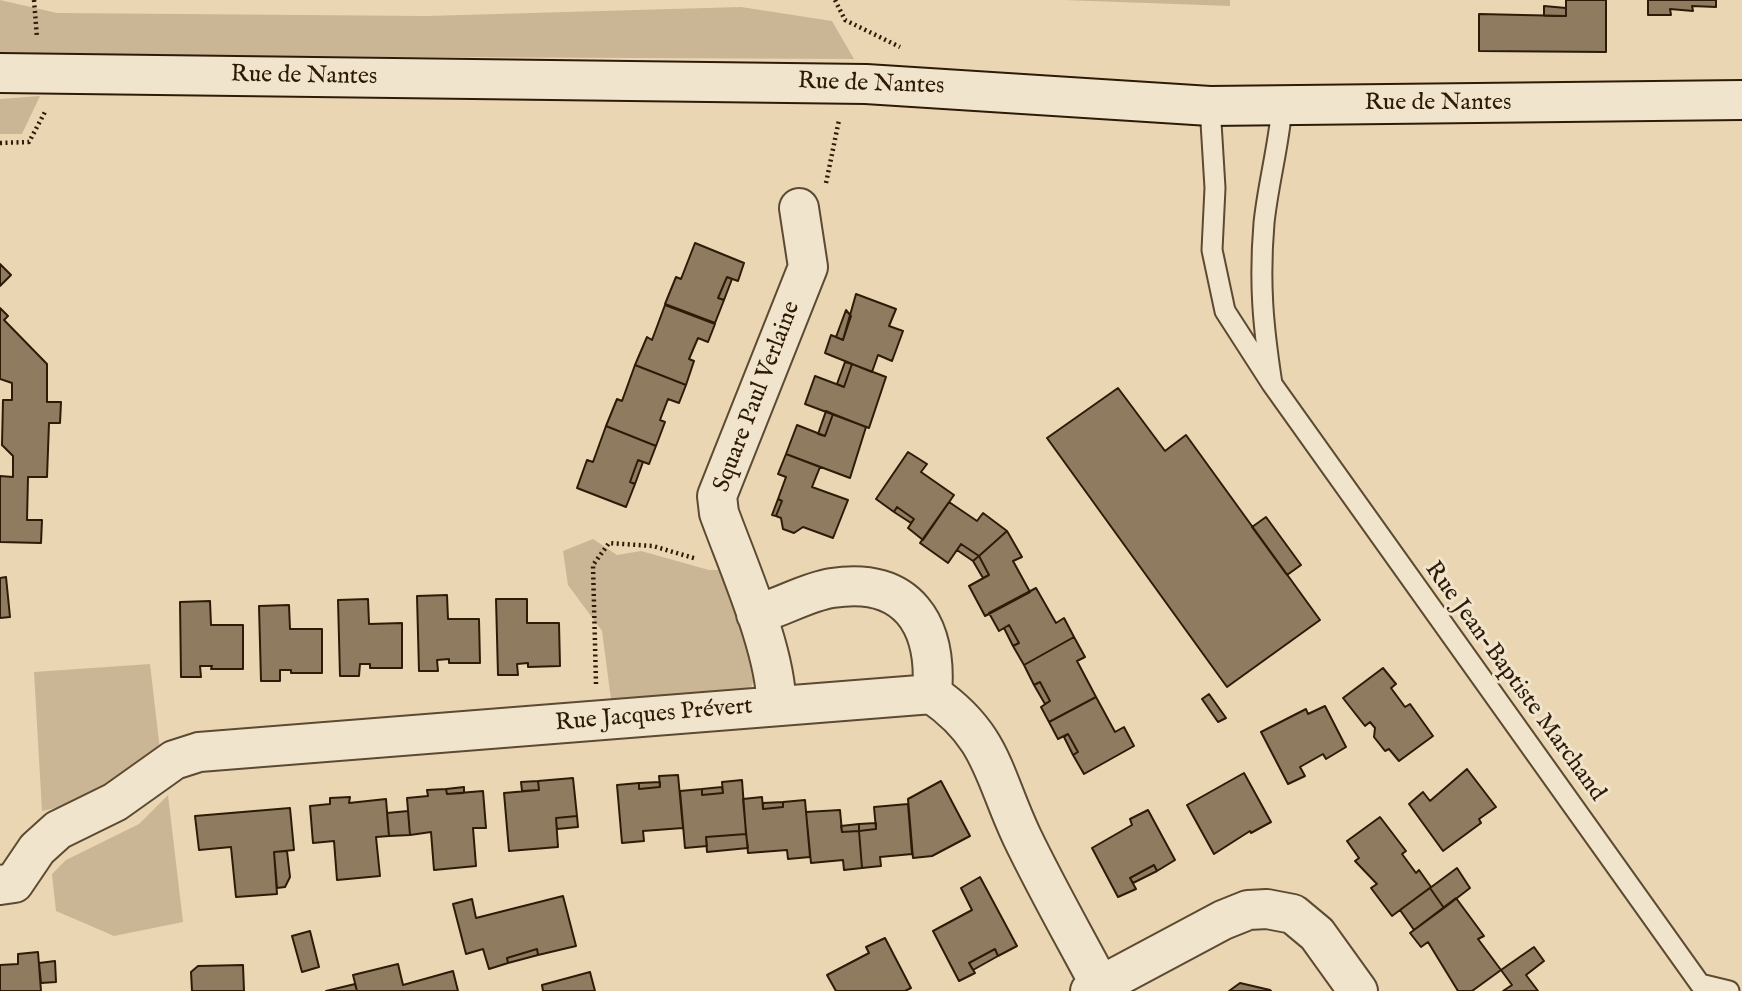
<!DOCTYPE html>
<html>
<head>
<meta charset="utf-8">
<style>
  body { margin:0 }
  canvas { display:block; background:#ead6b2 }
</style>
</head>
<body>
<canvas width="1742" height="991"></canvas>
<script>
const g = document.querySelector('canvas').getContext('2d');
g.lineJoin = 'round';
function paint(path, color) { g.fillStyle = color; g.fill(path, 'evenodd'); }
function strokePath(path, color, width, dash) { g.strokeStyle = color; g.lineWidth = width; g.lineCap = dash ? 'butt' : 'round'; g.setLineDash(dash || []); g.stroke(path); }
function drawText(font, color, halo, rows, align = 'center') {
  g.font = font + ' "IM FELL English",serif'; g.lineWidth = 6; g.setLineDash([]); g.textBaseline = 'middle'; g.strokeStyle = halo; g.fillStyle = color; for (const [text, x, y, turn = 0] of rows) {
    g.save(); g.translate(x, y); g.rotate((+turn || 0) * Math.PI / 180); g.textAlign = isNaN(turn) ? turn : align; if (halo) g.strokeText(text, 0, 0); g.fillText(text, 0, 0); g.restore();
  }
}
paint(new Path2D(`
  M0,0L57,13L427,16L741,7L832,21L854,59L0,55Z
  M1063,0H1230V6Z
  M40,96L22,134H0V99Z
  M593,539L617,555L641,551L709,570H723L757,674L751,687L740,694L612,707L602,631L568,585L563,551Z
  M150,664L160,750L78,803L42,811L34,672Z
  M168,795L183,922L114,936L56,911L52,874L66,860L139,824Z`), '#cab695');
const building = new Path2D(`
  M1566,0H1606V52L1479,51V14L1566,16Z
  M1648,0H1716V7L1692,6L1693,11L1670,9L1671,15H1648Z
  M1544,6L1566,8V16H1544Z
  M695,243L744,263L738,281L727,277L718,298L724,300L715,323L665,304L676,277L681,279Z
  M0,264L11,275L0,286Z
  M727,277L732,279L724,300L718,298Z
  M856,294L896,309L889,326L903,331L892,361L878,355L872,372L825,353L831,335L843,340Z
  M665,305L715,324L708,342L698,338L689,359L694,361L686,385L635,365L647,337L652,340Z
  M0,308L8,316L4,320L47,364V402H61L60,423H49L47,477H28L27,520H42L41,543L0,542V476L13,477V456L2,445L3,400H12V383L0,379Z
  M846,310L851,316L843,340L836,337Z
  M845,362L852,364L844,387L837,384Z
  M852,364L886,377L869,428L805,404L815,376L844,387Z
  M635,365L686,385L679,403L668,399L660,420L665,422L656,446L606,426L617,399L622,401Z
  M1118,388L1165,451L1186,435L1320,620L1227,687L1047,438Z
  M826,411L833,414L825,436L818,434Z
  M833,414L866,427L850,478L786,454L797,425L825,436Z
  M606,426L656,446L649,464L638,460L630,482L635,484L626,507L577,488L587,460L593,462Z
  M908,452L927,464L921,472L954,495L923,540L908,528L914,519L897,507L894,512L876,499Z
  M786,454L820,467L812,487L848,500L833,538L803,527L794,533L783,529L781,518L776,516L782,501L778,499L786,477L778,474Z
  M638,460L643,462L635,484L630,482Z
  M778,499L782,501L776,516L772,515Z
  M949,502L977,521L983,513L1007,531L979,556L961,544L948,563L920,543Z
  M897,507L914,519L911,523L894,512Z
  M1266,517L1301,565L1287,575L1252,527Z
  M1007,531L1022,557L1013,561L1030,592L985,616L969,586L989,575L979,556Z
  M961,544L979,556L973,561L957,550Z
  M979,556L989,575L983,578L973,561Z
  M6,577L10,617L0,618V578Z
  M1036,588L1056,623L1064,618L1074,637L1024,665L1013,646L1019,643L1009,625L999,631L989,613Z
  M447,595L448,619H479L480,663H449V659L437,660L438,671H419L417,596Z
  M368,599L369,624L402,623V668H370V664H360L359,676H340L338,600Z
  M496,599H527V623H559L560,666L528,667V663L517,664L518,675H498Z
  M210,601L211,625H243V669H211L212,666H200L201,677H181L180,602Z
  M289,605L290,629H322V673H291V670H280V681H261L259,606Z
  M1009,625L1019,643L1013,646L1004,628Z
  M1074,637L1085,657L1077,661L1096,697L1049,722L1041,707L1050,701L1040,682L1034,685L1024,665Z
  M1383,668L1396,684L1391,688L1405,707L1410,704L1433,736L1399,761L1389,749L1385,751L1374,737L1375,728L1370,722L1365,726L1343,698Z
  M1040,682L1050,701L1045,704L1034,685Z
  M1209,694L1226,718L1218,722L1202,699Z
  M1096,697L1115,732L1124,727L1134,746L1084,774L1073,755L1078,752L1068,734L1058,739L1049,722Z
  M1325,706L1346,747L1326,759L1323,754L1300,767L1305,776L1288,784L1261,732L1306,709L1308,714Z
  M1068,734L1078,752L1073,755L1064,737Z
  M1467,769L1496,807L1479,819L1481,823L1443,851L1409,804L1423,792L1430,801Z
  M1244,773L1271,822L1251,833L1250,831L1214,854L1187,805Z
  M678,775L683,828L643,831L644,841L622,843L617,785L639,783V789L660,787L659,776Z
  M573,778L577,816L556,818L558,847L509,851L504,793L539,790L538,781Z
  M742,780L746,834L706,837L707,846L685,848L680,791L702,789V795L723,793L722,782Z
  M538,781L539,790L522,791L521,782Z
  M941,781L970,836L932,856L913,858L908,799Z
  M660,782V787L639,789V783Z
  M464,787V793L447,794L446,789Z
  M722,787L723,793L702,795V789Z
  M446,789L447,794L483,791L486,828H473L476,866L434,870L431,832L410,835L407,798L428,796L427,790Z
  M350,797L349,803L386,799L389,836L376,837L380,876L337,880L334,841L313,843L310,806L330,804V798Z
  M762,797L763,809L783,807V802L805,800L810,857L788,859L787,850L748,853L743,799Z
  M783,802V807L763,809V803Z
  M908,804L912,854L880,857L881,866L862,868L859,831L876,829L874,807Z
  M290,808L294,850L274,852L277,894L236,897L231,847L199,850L195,816Z
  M840,810L842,832L859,831L862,868L844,870L843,860L811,863L806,812Z
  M1148,810L1175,860L1157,871L1154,865L1130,878L1136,889L1118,897L1092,848L1132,825L1130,819Z
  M408,811L410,835L389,836L387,813Z
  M577,816L578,827L557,829L556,818Z
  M1380,817L1406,851L1402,854L1416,873L1419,870L1431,887L1392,916L1371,888L1377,884L1355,861L1359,858L1347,841Z
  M876,823V829L859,831V824Z
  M859,824V831L842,832L841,826Z
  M746,834L748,848L707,852L706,837Z
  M287,851L290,877L285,887L277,888L274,852Z
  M1154,865L1157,871L1133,883L1130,878Z
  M1457,868L1470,888L1444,908L1430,888Z
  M980,877L1017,946L998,956L995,949L969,963L975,973L959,981L933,931L972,910L961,888Z
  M1430,888L1444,908L1414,930L1400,910Z
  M563,896L576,946L538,955L537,949L507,958L508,963L489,969L483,949L466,954L453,904L472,899L476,918Z
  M1456,898L1484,936L1478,939L1501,970L1472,991H1458L1428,942L1421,947L1410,933Z
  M310,931L319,967L302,972L292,936Z
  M885,938L911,988L905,991H836L827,975L869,953L866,947Z
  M1534,947L1544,961L1526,975L1538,991H1503L1512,985L1501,970Z
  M537,949L538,955L508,963L507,958Z
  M995,949L998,956L973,970L969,963Z
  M38,952L41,991H0V965L18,964V954Z
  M55,961L56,982L41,983L39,963Z
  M398,964L403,985L453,971L458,991H357L353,975Z
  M243,965L244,991H192L191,972L198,966Z
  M590,972L595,991H543L542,985Z
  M1240,983L1270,990L1271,991H1229Z
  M355,984L357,991H326Z`);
paint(building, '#8f7c60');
strokePath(building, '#2d1b08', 2);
const service = new Path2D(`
  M1210,106L1215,188L1212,250L1225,311L1272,384C1263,326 1259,282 1264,223C1268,184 1279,145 1282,106
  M1272,384L1700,984L1729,991`);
const minor = new Path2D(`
  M756,614C781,608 806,592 832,588C907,576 938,624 932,694
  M776,706C778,655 737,563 719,513L717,496L808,267L799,208
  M0,885L14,883L37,849L58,830L115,802L174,760L199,752L932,694C993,736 993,776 1022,837C1046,887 1074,936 1100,985
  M1090,991L1223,920L1248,910L1267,909L1293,914L1317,934L1358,991`);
const secondary = new Path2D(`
  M0,73L866,84L1210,106L1742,100`);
strokePath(service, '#5c4a32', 23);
strokePath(minor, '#5c4a32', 42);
strokePath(secondary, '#2d1b08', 42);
strokePath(new Path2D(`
  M34,0L37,38
  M835,0L845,20L900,47
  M0,143L29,142L46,110
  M826,183L839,120
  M596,684L593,565L609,543L653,546L697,559`), '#2d1b08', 4.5, [2, 3.5]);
strokePath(service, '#f1e4cd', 19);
strokePath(minor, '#f1e4cd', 38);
strokePath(secondary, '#f1e4cd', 38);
drawText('24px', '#2d1b08', '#f1e4cd', [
  ["Rue de Nantes",304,77,1],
  ["Rue de Nantes",871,85,2],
  ["Rue de Nantes",1438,104],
  ["Square Paul Verlaine",758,397,-69],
  ["Rue Jean-Baptiste Marchand",1514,682,54],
  ["Rue Jacques Prévert",654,716,-5]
]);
</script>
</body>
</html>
